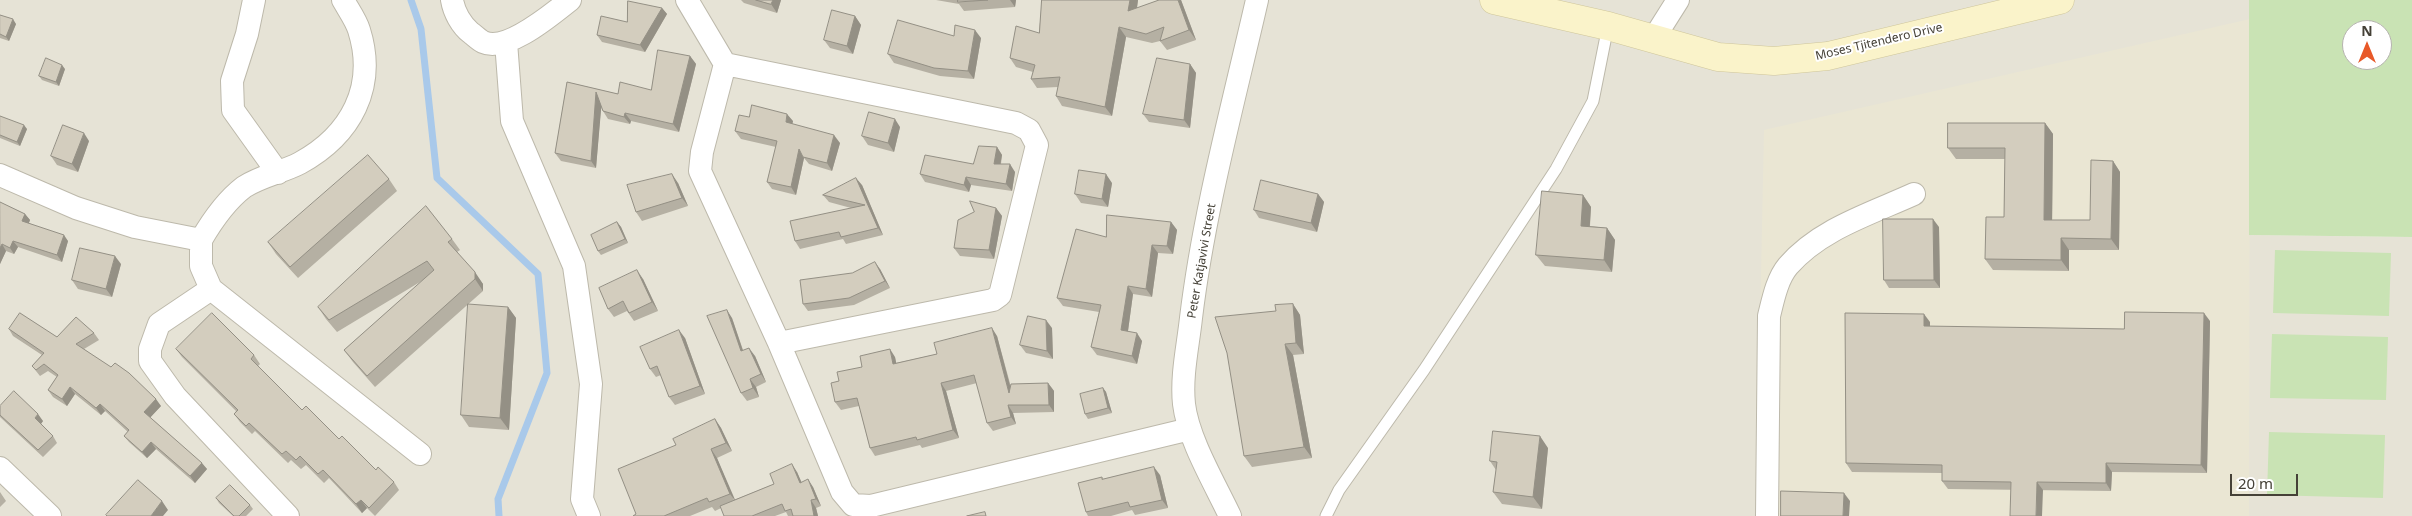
<!DOCTYPE html>
<html>
<head>
<meta charset="utf-8">
<style>
  body { margin:0 }
  #map { position:relative; width:2412px; height:516px; overflow:hidden; background:#f2f0e8; font-family:"Noto Sans",sans-serif }
  canvas { display:block }
  .north { position:absolute; left:2342px; top:20px; width:50px; height:50px; box-sizing:border-box; background:#fff; border:1px solid #b5b3af; border-radius:50%; rotate:0deg; font-size:14px; font-weight:700; line-height:20px; text-align:center; color:#454137 }
  .north::after { content:''; display:block; margin:auto; width:18px; height:22px; background:#e85929; clip-path:polygon(50% 0,100% 100%,50% 72%,0 100%) }
  .scale { position:absolute; left:2230px; top:474px; width:68px; height:22px; box-sizing:border-box; border:2px solid #454137; border-top:0; padding-left:6px; font-size:15px; line-height:18px; white-space:nowrap; color:#454137; -webkit-text-stroke:4px #fff; paint-order:stroke }
</style>
</head>
<body>
<div id="map">
<canvas width="2412" height="516"></canvas>
<div class="north">N</div>
<div class="scale">20 m</div>
</div>
<script>
const g = document.querySelector('canvas').getContext('2d');
g.lineJoin = 'round';
function paint(path, color) { g.fillStyle = color; g.fill(path, 'evenodd'); }
function strokePath(path, color, width, dash) { g.strokeStyle = color; g.lineWidth = width; g.lineCap = dash ? 'butt' : 'round'; g.setLineDash(dash || []); g.stroke(path); }
function drawText(font, color, halo, rows, align = 'center') {
  g.font = font + ' "Noto Sans",sans-serif'; g.lineWidth = 4; g.setLineDash([]); g.textBaseline = 'middle'; g.strokeStyle = halo; g.fillStyle = color; for (const [text, x, y, turn = 0] of rows) {
    g.save(); g.translate(x, y); g.rotate((+turn || 0) * Math.PI / 180); g.textAlign = isNaN(turn) ? turn : align; if (halo) g.strokeText(text, 0, 0); g.fillText(text, 0, 0); g.restore();
  }
}
paint(new Path2D(`
  M0,0H2249V235L2412,237V516H0Z`), '#e6e3d6');
paint(new Path2D(`
  M2250,19L2249,516H1756L1764,130Z`), '#eae6d3');
paint(new Path2D(`
  M2249,0H2412V237L2249,235ZM2352,30H2382V60H2352Z
  M2275,250L2391,253L2389,316L2273,313Z
  M2272,334L2388,337L2386,400L2270,398Z
  M2269,432L2385,435L2383,498L2267,495Z`), '#c9e3b4');
strokePath(new Path2D(`
  M411,0L421,29L437,178L538,274L547,373L498,499L499,516`), '#a9c9ea', 7);
const lane = new Path2D(`
  M1326,516L1339,490L1424,370L1556,169L1593,101L1608,26`);
const street = new Path2D(`
  M254,0L247,34L232,81L233,110L278,173
  M452,0C454,12 461,25 471,33C474,35 479,40 483,42C507,53 552,14 570,0
  M687,0L725,64L702,152L700,171L779,343L842,492L853,505L871,506L1190,429
  M1654,38L1678,0
  M506,42L512,121L574,266L591,384L582,499L589,516
  M725,64L1016,123L1029,130L1037,145L1000,295L993,300L779,343
  M0,175L76,208L135,227L201,240C212,221 227,200 244,187C261,176 283,172 300,163C351,135 377,87 359,30C356,20 348,9 343,0
  M201,240V266L211,289L420,454
  M211,289L159,324L150,349V361L175,396L288,516
  M0,468L50,516
  M1230,516C1215,484 1188,439 1184,404C1181,376 1188,346 1191,318C1204,211 1233,105 1257,0
  M1767,516L1769,316C1773,300 1777,279 1788,266C1820,229 1870,214 1914,194`);
const secondary = new Path2D(`
  M1494,0L1608,26L1718,57L1774,61L1828,56L2060,0`);
strokePath(lane, '#bdb9ab', 13);
strokePath(street, '#bdb9ab', 24);
strokePath(secondary, '#cfc69b', 29);
strokePath(lane, '#fff', 11);
strokePath(street, '#fff', 22);
strokePath(secondary, '#faf3ca', 28);
paint(new Path2D(`
  M741,0H781L777,13L744,3Z
  M936,0H1016L1015,7L964,11L959,4Z
  M1042,0H1138L1137,8L1159,0H1181L1196,40L1167,50L1160,41L1152,43L1126,37L1112,116L1062,106L1056,96L1058,87L1037,88L1031,79L1033,72L1016,67L1010,58L1039,33Z
  M662,8L667,14L645,52L602,42L597,35Z
  M0,15L16,24L9,41L0,38Z
  M855,16L861,25L853,54L830,48L824,40Z
  M981,38L974,79L940,76L894,63L888,54Z
  M690,56L696,64L679,132L631,121L630,124L608,119L603,111L601,107L596,168L561,161L555,153L567,82L618,94L651,90Z
  M1190,64L1196,73L1190,128L1149,122L1143,114Z
  M65,69L59,86L42,80L39,76Z
  M0,116L27,129L20,146L0,138Z
  M749,117L793,121L792,124L840,143L832,171L809,164L804,158L796,195L772,189L767,182L776,147L741,139L735,131Z
  M2045,123L2053,134L2052,220H2090L2113,161L2120,172L2119,250H2069V271L1993,270L1985,259L2004,217L2005,159H1956L1948,148Z
  M900,127L894,152L868,145L862,136Z
  M89,141L78,172L57,165L51,156Z
  M997,147L1002,155L1001,164L1015,172L1012,191L971,185L969,192L925,182L920,174L973,164Z
  M389,179L397,191L298,278L276,254L268,242Z
  M678,183L688,206L642,221L636,212Z
  M1112,183L1108,207L1081,203L1075,194Z
  M862,185L883,235L846,244L843,239L800,249L795,241L851,208L829,202L823,195Z
  M1318,194L1324,202L1317,232L1259,218L1254,210Z
  M1583,195L1591,207L1590,226L1607,228L1615,240L1612,272L1545,266L1536,255Z
  M0,202L25,214L30,220L29,223L68,241L62,262L18,247L14,254L6,251L0,264Z
  M996,208L1002,216L994,259L960,256L954,248Z
  M617,222L621,227L628,243L601,255L598,251Z
  M1171,222L1177,230L1173,254L1158,253L1152,297L1133,294L1128,331L1142,341L1137,364L1097,355L1091,347L1099,312L1063,306L1057,298Z
  M1939,227L1940,288H1889L1884,280Z
  M452,239L460,250L457,252L483,284V291L375,387L353,362L344,350L425,279L337,332L326,319L318,307Z
  M121,264L112,297L78,289L72,280Z
  M880,269L890,288L854,305L808,311L803,304Z
  M643,279L658,311L634,321L627,311L614,317L608,309Z
  M1293,304L1300,315L1304,354L1293,355L1312,458L1252,467L1244,456L1276,311Z
  M508,307L516,318L509,430L469,427L461,415Z
  M732,318L743,350L755,356L766,382L756,387L759,397L747,401L741,393Z
  M2210,321L2207,473L2112,472L2111,491L1948,489L1942,481V473L1852,472L1846,463L1930,322V327L2124,329Z
  M1052,328L1053,359L1026,353L1020,345Z
  M9,329L57,337L94,333L99,340L84,349L161,406L150,417L207,469L195,483L156,449L147,458L129,442L124,436L128,432L105,411L101,415L75,394L67,406L53,397L48,390L57,377L48,371L40,376L32,366L42,355L13,336Z
  M997,336L1011,387L1048,383L1054,391V412L1013,413L1016,424L993,431L987,423L977,383L946,391L959,438L922,448L920,445L875,456L870,448L859,406L841,410L835,402L839,381L862,367L895,357L896,363L937,354Z
  M685,338L705,394L675,405L669,397L661,375L656,377L650,369Z
  M176,349L254,355L260,364L258,366L302,410L339,439L376,470L394,482L399,490L375,516L367,508L362,513L329,478L324,483L306,465L301,469L291,460L288,463L255,431L252,434L240,422L234,414L236,411L182,357Z
  M1103,388L1106,392L1112,413L1088,419L1085,414Z
  M0,406L43,421L41,424L53,436L57,443L43,457L0,417Z
  M715,419L721,428L732,451L717,458L734,500L774,484L797,472L801,482L813,487L821,506L816,508L818,516H788L786,512L775,516H724L721,508L715,511L712,507L690,516H633L636,514L676,445Z
  M1548,448L1542,509L1502,504L1493,492L1496,470L1490,461Z
  M1160,475L1168,508L1135,515L1132,510L1111,516H1088L1086,512L1102,477L1103,479Z
  M0,492L6,501L0,507Z
  M216,498L250,505L253,509L246,516H233L219,503Z`), '#b5b0a3');
paint(new Path2D(`
  M773,0H781L777,13L771,4Z
  M1010,0H1016L1015,7Z
  M1130,0H1138L1135,21L1128,11Z
  M1178,0H1181L1196,40L1189,30Z
  M662,8L667,14L645,52L640,45Z
  M855,16L861,25L853,54L847,46Z
  M13,19L16,24L9,41L6,37Z
  M1119,27L1126,37L1112,116L1105,107Z
  M975,30L981,38L974,79L968,71Z
  M690,56L696,64L679,132L673,124Z
  M1190,64L1196,73L1190,128L1184,120Z
  M62,65L65,69L59,86L56,82Z
  M596,92L602,99L596,168L591,161Z
  M625,113L631,121L630,124L624,117Z
  M787,114L793,121L791,130L786,122Z
  M895,119L900,127L894,152L888,143Z
  M2045,123L2053,134L2052,231L2044,220Z
  M24,125L27,129L20,146L17,142Z
  M84,133L89,141L78,172L72,164Z
  M834,135L840,143L832,171L827,163Z
  M997,147L1002,155L999,172L994,164Z
  M799,149L804,158L796,195L791,187Z
  M2113,161L2120,172L2119,250L2111,239Z
  M1010,164L1015,172L1012,191L1006,184Z
  M672,174L678,183L688,206L682,198Z
  M1106,174L1112,183L1108,207L1102,199Z
  M966,177L971,185L969,192L964,185Z
  M856,178L862,185L883,235L878,228Z
  M1318,194L1324,202L1317,232L1311,223Z
  M1583,195L1591,207L1589,237L1581,226Z
  M996,208L1002,216L994,259L989,250Z
  M25,214L30,220L27,227L22,221Z
  M1933,219L1939,227L1940,288L1934,280Z
  M617,222L621,227L628,243L625,239Z
  M1171,222L1177,230L1173,254L1167,246Z
  M1607,228L1615,240L1612,272L1604,260Z
  M64,235L68,241L62,262L57,255Z
  M2061,238L2069,250V271L2061,260Z
  M13,241L18,247L14,254L10,248Z
  M2,244L6,251L0,264V248Z
  M1152,245L1158,253L1152,297L1146,289Z
  M115,256L121,264L112,297L106,289Z
  M875,262L880,269L890,288L885,281Z
  M637,270L643,279L658,311L652,302Z
  M475,272L483,284V291L475,279Z
  M1128,286L1133,294L1127,338L1121,330Z
  M1293,304L1300,315L1304,354L1296,343Z
  M508,307L516,318L509,430L500,418Z
  M727,310L732,318L746,360L741,351Z
  M2204,313L2210,321L2207,473L2201,465Z
  M1924,314L1930,322V335L1924,326Z
  M1046,320L1052,328L1053,359L1047,351Z
  M992,328L997,336L1014,401L1009,393Z
  M679,330L685,338L705,394L700,386Z
  M1137,333L1142,341L1137,364L1132,356Z
  M1285,344L1293,355L1312,458L1304,447Z
  M749,348L755,356L766,382L761,374Z
  M890,349L895,357L898,372L893,364Z
  M750,379L756,387L759,397L753,388Z
  M941,383L946,391L959,438L953,430Z
  M1048,383L1054,391V412L1049,405Z
  M70,387L75,394L67,406L62,399Z
  M1103,388L1106,392L1112,413L1108,408Z
  M156,399L161,406L149,419L144,412Z
  M100,404L105,411L101,415L96,408Z
  M1008,405L1013,413L1016,424L1011,417Z
  M38,414L43,421L40,425L35,418Z
  M715,419L721,428L732,451L726,443Z
  M1540,436L1548,448L1542,509L1533,497Z
  M151,442L156,449L147,458L142,452Z
  M711,449L717,458L736,502L730,494Z
  M202,463L207,469L195,483L190,476Z
  M2106,463L2112,472L2111,491L2106,483Z
  M792,464L797,472L805,490L800,483Z
  M1154,467L1160,475L1168,508L1162,500Z
  M808,479L813,487L821,506L816,499Z
  M2037,482L2043,490L2042,516H2036Z
  M1844,493L1850,501L1849,516H1843Z
  M361,500L367,508L362,513L356,504Z
  M811,500L816,508L818,516H814Z
  M162,501L168,510L163,516H151Z`), '#949085');
const building = new Path2D(`
  M756,0H773L771,4Z
  M958,0H988L958,2Z
  M1042,0H1130L1128,11L1159,0H1178L1189,30L1160,41L1164,27L1146,34L1119,27L1105,107L1056,96L1060,77L1031,79L1035,65L1010,58L1016,26L1039,33Z
  M628,1L662,8L640,45L597,35L601,16L627,22Z
  M832,10L855,16L847,46L824,40Z
  M0,15L13,19L6,37L0,34Z
  M898,20L954,36L955,25L975,30L968,71L934,68L888,54Z
  M658,50L690,56L673,124L625,113L624,117L603,111L596,92L591,161L555,153L567,82L618,94L620,82L651,90Z
  M46,58L62,65L56,82L39,76Z
  M1157,58L1190,64L1184,120L1143,114Z
  M752,105L787,114L786,122L834,135L827,163L803,157L799,149L791,187L767,182L777,141L735,131L739,115L749,117Z
  M869,112L895,119L888,143L862,136Z
  M0,116L24,125L17,142L0,135Z
  M1948,123H2045L2044,220H2090L2091,160L2113,161L2111,239L2061,238V260L1985,259L1986,217H2004L2005,148H1948Z
  M63,125L84,133L72,164L51,156Z
  M979,146L997,147L994,164H1010L1006,184L966,177L964,185L920,174L925,155L973,164Z
  M368,155L389,179L290,267L268,242Z
  M1079,170L1106,174L1102,199L1075,194Z
  M672,174L682,198L636,212L627,185Z
  M856,178L878,228L841,237L839,232L795,241L790,221L865,205L823,195Z
  M1261,180L1318,194L1311,223L1254,210Z
  M1542,191L1583,195L1581,226L1607,228L1604,260L1536,255Z
  M970,201L996,208L989,250L954,248L958,220L974,212Z
  M0,202L25,214L22,221L64,235L57,255L13,241L10,248L2,244L0,248Z
  M426,206L452,239L448,242L475,272V279L367,376L344,350L434,270L427,261L329,320L318,307Z
  M1107,215L1171,222L1167,246L1152,245L1146,289L1128,286L1121,330L1137,333L1132,356L1091,347L1101,305L1057,298L1076,229L1106,237Z
  M1883,219H1933L1934,280H1884Z
  M617,222L625,239L598,251L591,235Z
  M80,248L115,256L106,289L72,280Z
  M875,262L885,281L849,298L803,304L800,280L852,273Z
  M637,270L652,302L629,313L623,301L608,309L599,288Z
  M468,304L508,307L500,418L461,415Z
  M1293,304L1296,343L1285,344L1304,447L1244,456L1227,353L1215,317L1276,311L1275,305Z
  M727,310L741,351L749,348L761,374L750,379L753,388L741,393L707,316Z
  M2125,312L2204,313L2201,465L2106,463V483L2037,482L2036,516H2010L2011,482L1942,481V465L1846,463L1845,313L1924,314V326L2124,329Z
  M20,313L57,337L76,317L94,333L76,344L111,367L115,363L129,373L156,399L144,412L202,463L190,476L151,442L142,452L124,436L129,430L100,404L96,408L70,387L62,399L48,390L58,375L44,364L36,370L32,366L44,353L9,329Z
  M212,313L254,355L251,359L302,410L306,406L339,439L342,436L376,470L378,467L394,482L369,508L361,500L356,504L323,470L318,474L300,456L296,460L286,451L282,454L249,423L246,426L234,414L238,410L176,349Z
  M1028,316L1046,320L1047,351L1020,345Z
  M992,328L1009,393L1011,384L1048,383L1049,405H1008L1011,417L987,423L974,375L941,383L953,430L917,440L916,437L870,448L857,398L835,402L831,383L839,381L837,372L862,367L860,356L890,349L893,364L937,354L934,343Z
  M679,330L700,386L669,397L657,366L650,369L640,347Z
  M1103,388L1108,408L1085,414L1080,394Z
  M14,391L38,414L35,418L53,436L38,450L0,415V406Z
  M715,419L726,443L711,449L730,494L709,502L707,498L664,516H633L636,514L618,469L676,445L673,439Z
  M1493,431L1540,436L1533,497L1493,492L1497,462L1490,461Z
  M792,464L800,483L808,479L816,499L811,500L814,516H793L791,509L785,511L782,504L752,516H724L720,506L774,484L770,474Z
  M1154,467L1162,500L1130,507L1128,502L1086,512L1078,483L1102,477V479Z
  M138,480L162,501L151,516H107L106,515Z
  M230,485L250,505L239,516H234L216,498Z
  M1781,491L1844,493L1843,516H1781Z
  M985,512L986,516H967Z`);
paint(building, '#d3cdbe');
strokePath(building, '#949085', 1);
drawText('12px', '#454137', '#fff', [
  ["Moses Tjitendero Drive",1879,42,-13],
  ["Peter Katjavivi Street",1202,261,-80]
]);
</script>
</body>
</html>
